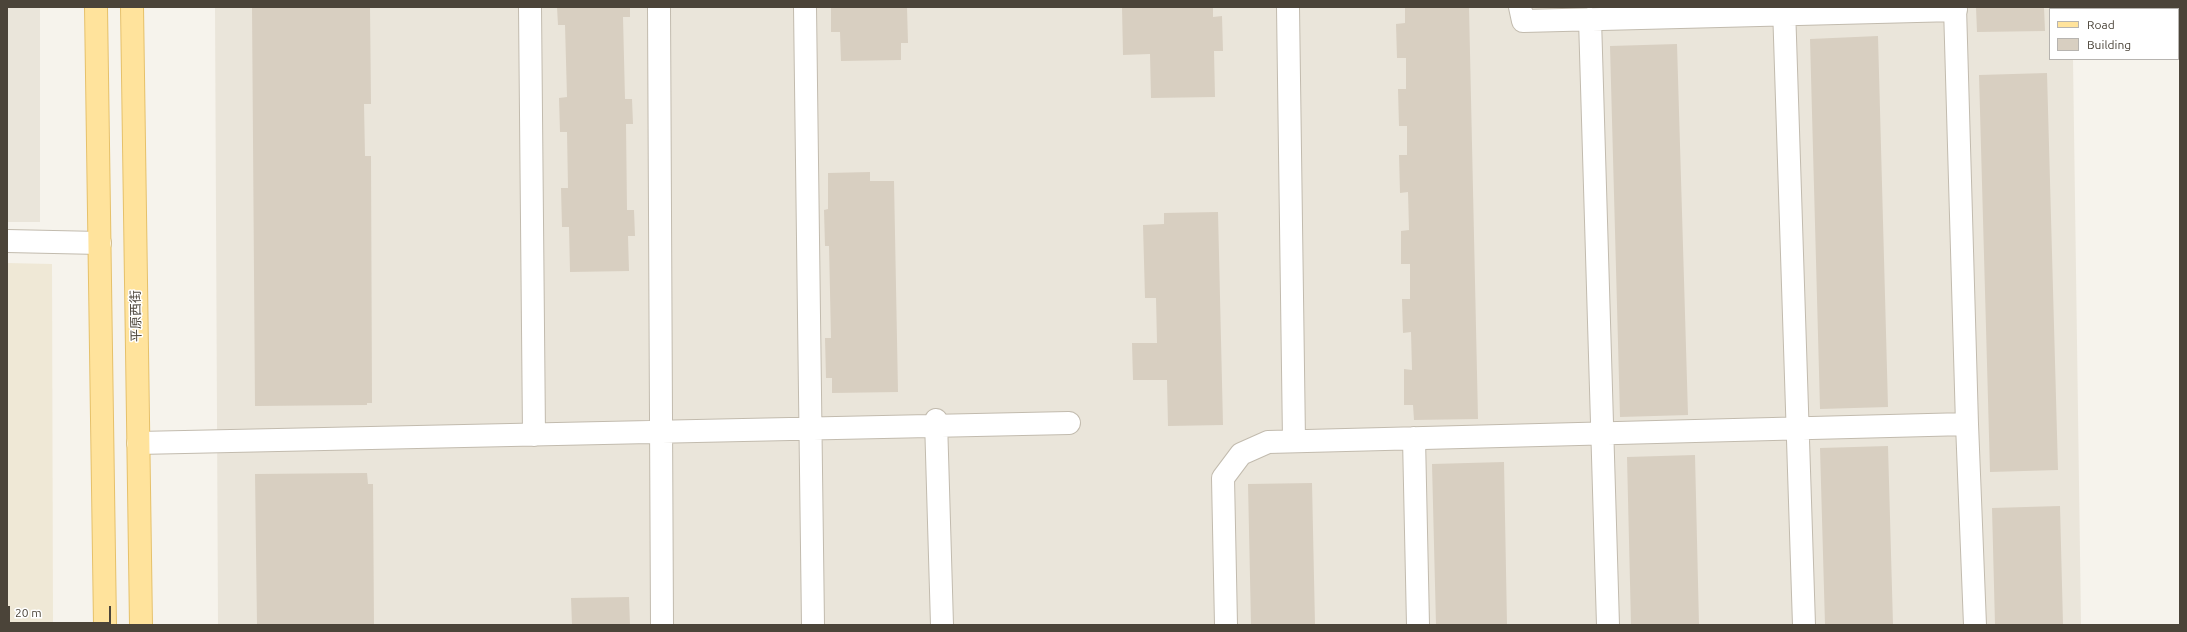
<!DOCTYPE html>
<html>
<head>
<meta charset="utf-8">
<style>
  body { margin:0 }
  #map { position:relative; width:2187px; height:632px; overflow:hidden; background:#f6f3ec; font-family:Ubuntu,sans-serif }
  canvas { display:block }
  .frame { position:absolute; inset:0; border:8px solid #4b4439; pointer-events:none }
  .legend { position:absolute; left:2049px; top:8px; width:130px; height:52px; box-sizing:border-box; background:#fff; border:1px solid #b7b4b0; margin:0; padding:5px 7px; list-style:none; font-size:12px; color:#4b4439 }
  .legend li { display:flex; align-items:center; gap:8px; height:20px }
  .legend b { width:20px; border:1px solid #b7b4b0 }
  .scale { position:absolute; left:8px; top:606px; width:103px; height:18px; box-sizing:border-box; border:2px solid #4b4439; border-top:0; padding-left:5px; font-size:12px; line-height:14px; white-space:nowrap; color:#4b4439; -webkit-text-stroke:3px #fff; paint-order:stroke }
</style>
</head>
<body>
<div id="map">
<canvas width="2187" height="632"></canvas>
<div class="frame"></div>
<ul class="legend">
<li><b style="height:5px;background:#ffe39c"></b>Road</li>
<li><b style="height:11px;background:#d8cfc1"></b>Building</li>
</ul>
<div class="scale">20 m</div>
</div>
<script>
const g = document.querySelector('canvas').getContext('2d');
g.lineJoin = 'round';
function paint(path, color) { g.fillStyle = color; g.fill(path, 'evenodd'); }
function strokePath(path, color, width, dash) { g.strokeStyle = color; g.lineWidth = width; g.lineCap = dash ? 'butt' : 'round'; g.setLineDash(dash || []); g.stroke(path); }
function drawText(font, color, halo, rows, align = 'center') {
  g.font = font + ' Ubuntu,"Noto Sans SC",sans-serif'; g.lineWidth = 3; g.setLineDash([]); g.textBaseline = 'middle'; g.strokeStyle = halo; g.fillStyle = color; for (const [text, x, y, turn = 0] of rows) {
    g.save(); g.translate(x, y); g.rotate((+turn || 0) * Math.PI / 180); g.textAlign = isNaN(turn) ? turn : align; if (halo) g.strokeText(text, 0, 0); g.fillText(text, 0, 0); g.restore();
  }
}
paint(new Path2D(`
  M7,7H40V222H7Z
  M215,7H2072V9H2050V59H2073L2081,625H218Z`), '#eae5da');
paint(new Path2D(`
  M7,263L52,264L53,625H7Z`), '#efe8d6');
paint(new Path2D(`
  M252,7H370L371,104H364L365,156H371L372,403H367V405L255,406Z
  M557,7H630V17H623L625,99H632L633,124H626L627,210H634L635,236H628L629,271L570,272L569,227H562L561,188H568L567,132H560L559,98L567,97L565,25H558Z
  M831,7H907L908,43H901V60L841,61L840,32H831Z
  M1122,7H1213V17L1222,16L1223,51H1214L1215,97L1151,98L1150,54L1123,55Z
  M1405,7H1469L1478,419L1414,420L1413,405H1404V369L1412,370L1411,332L1403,333L1402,299H1410V264H1401V231L1409,230L1408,192L1400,193L1399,155H1407V126H1399L1398,89H1406V58H1397L1396,24L1405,23Z
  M1976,7H2044L2045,31L1977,32Z
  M1878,36L1888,407L1820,409L1810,39Z
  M1677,44L1688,415L1620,417L1610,46Z
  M2047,73L2058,470L1990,472L1979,75Z
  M870,172V181H894L898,392L832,393V378H826L825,338H831L829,246H825L824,210L828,209V173Z
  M1218,212L1223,425L1168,426L1167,380H1133L1132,343H1157L1156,298H1145L1143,225L1164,224V213Z
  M1888,446L1893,625H1825L1820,448Z
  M1695,455L1699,625H1631L1627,457Z
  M1504,462L1507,625H1436L1432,464Z
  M367,473L368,484H373L374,625H257L255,474Z
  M1312,483L1315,625H1251L1248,484Z
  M2060,506L2063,625H1995L1992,508Z
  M629,597L630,625H572L571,598Z`), '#d8cfc1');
const minor = new Path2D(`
  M530,7L534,435
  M659,7L662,625
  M805,7L813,625
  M1288,7L1294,441
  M1520,7L1523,21L1956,10
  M1784,7L1804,625
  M1955,7L1967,424L1975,625
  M2140,7V9
  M1590,19L1608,625
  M7,241L100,243
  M936,420L942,625
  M1414,438L1418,625
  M138,443L1069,423
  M1226,625L1223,478L1241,454L1268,442L1967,424`);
const major = new Path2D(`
  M96,7L105,625
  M132,7L141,625`);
strokePath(minor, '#c2bbae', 24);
strokePath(major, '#e6c16a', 24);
strokePath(minor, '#fff', 22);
strokePath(major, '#ffe39c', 22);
drawText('13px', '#4b4439', '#fff', [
  ["平原西街",136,316,-91]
]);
</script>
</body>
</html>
